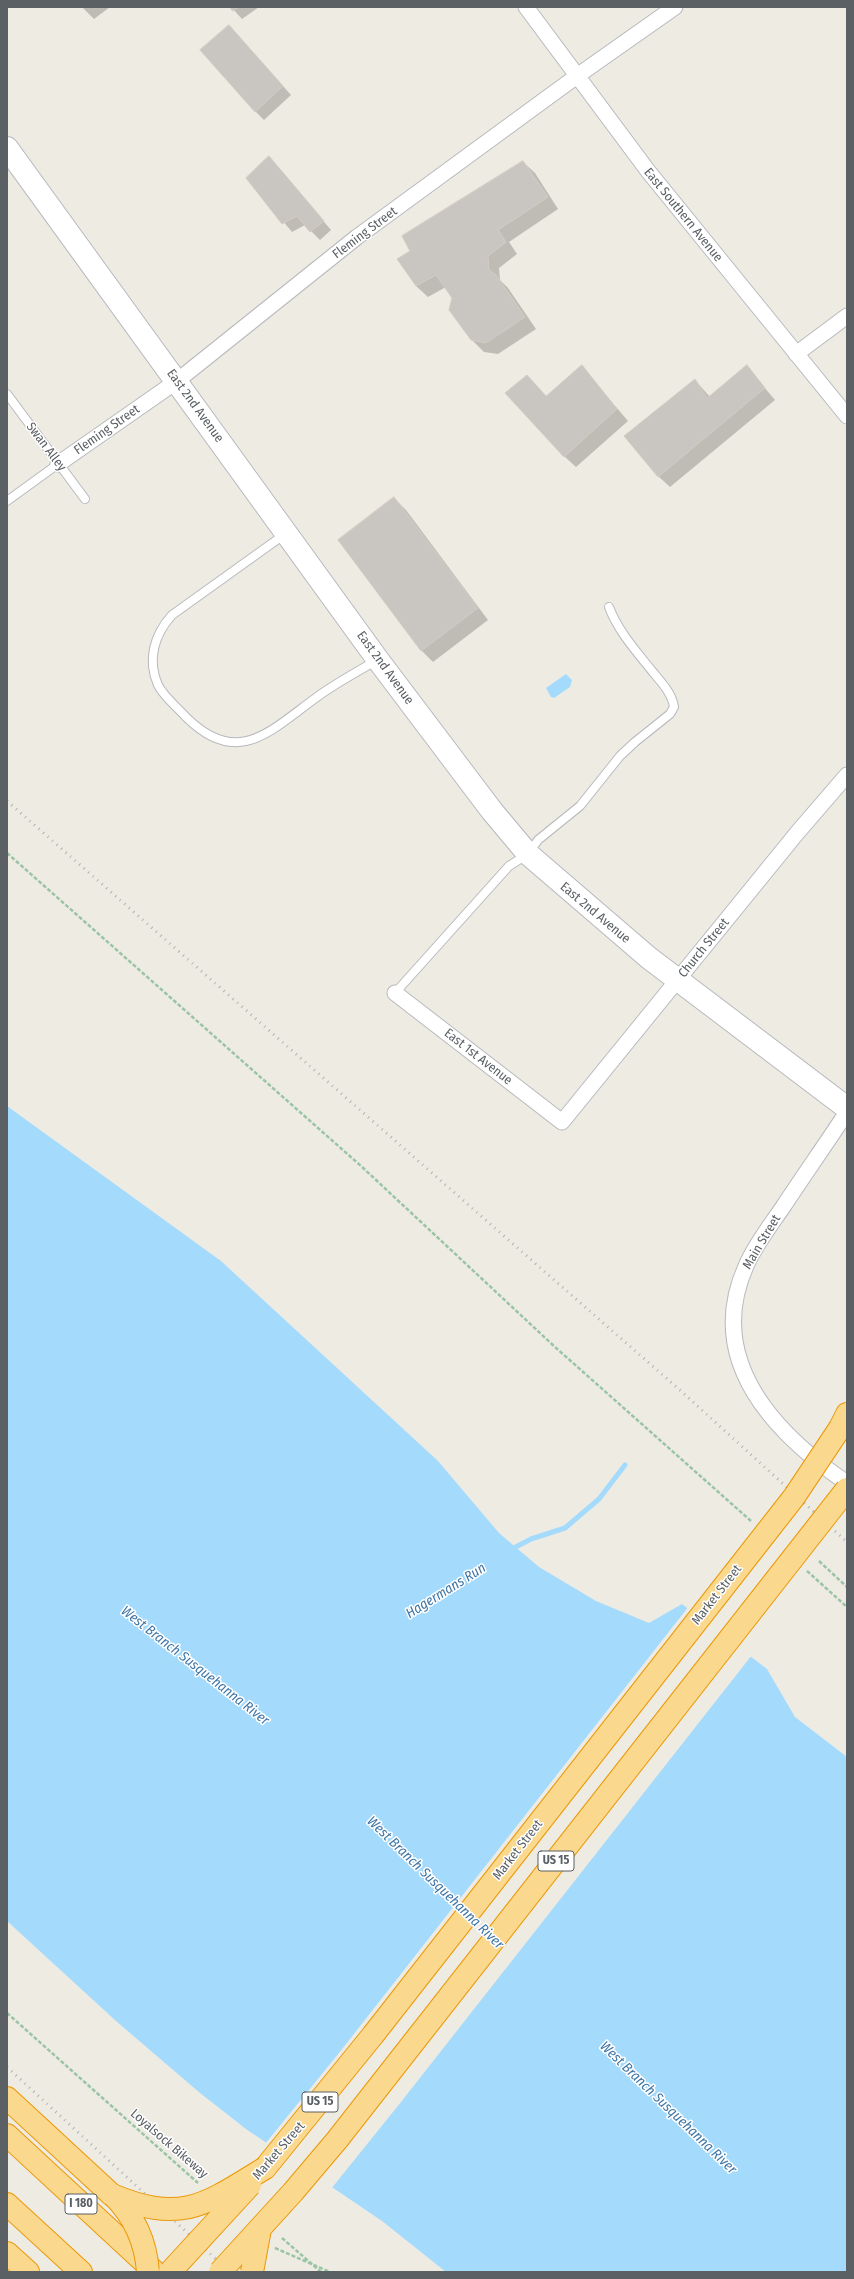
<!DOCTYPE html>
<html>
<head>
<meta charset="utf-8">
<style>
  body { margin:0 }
  #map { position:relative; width:854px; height:2279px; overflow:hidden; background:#eeebe3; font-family:"Fira Sans Condensed",sans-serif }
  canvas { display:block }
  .frame { position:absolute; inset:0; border:8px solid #5b6064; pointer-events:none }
</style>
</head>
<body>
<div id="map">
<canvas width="854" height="2279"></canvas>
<div class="frame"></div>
</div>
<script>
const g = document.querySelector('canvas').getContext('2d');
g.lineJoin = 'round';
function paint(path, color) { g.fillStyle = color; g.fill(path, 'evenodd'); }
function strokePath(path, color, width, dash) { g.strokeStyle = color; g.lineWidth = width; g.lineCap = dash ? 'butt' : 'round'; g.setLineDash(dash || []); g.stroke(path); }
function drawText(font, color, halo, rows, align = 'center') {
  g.font = font + ' "Fira Sans Condensed",sans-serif'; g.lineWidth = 3; g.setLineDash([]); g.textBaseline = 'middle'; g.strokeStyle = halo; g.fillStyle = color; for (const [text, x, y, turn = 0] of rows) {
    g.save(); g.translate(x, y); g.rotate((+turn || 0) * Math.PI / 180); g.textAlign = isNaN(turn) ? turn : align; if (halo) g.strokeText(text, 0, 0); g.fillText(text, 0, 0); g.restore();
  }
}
paint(new Path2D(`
  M566,674L572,680L570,687L554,698L551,697L546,688Z
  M7,1106L221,1261L438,1461L499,1533L539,1567L596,1601L649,1623L682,1604L767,1669L795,1717L847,1757V2272H446L382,2221L246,2129L200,2093L116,2021L7,1921Z`), '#a4dbfd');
paint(new Path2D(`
  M689,1606L752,1655L401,2102L331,2189L265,2144L339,2053Z`), '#eeebe3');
paint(new Path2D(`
  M82,7H110L94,19Z
  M231,7H259L242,19Z
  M229,26L291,95L264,120L255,111Z
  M523,162L535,173L558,209L509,242L517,254L499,268L500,280L508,288L536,329L498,354L484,352L472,340L453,298L446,287L428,297L416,286L412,251Z
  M277,166L331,230L320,240L305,225L292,232L247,178Z
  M582,367L628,421L576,467L564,456L547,397Z
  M747,367L775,400L670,487L658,476L695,380L710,397Z
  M394,498L406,510L488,620L433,662L422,651L339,540Z`), '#0003');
strokePath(new Path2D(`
  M510,1550L531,1539L565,1528L599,1499L625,1465`), '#a4dbfd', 5);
const building = new Path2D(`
  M230,7H239L233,11Z
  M229,25L283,86L255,112L200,50Z
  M269,156L324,221L310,232L297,216L282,224L246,178Z
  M523,161L548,197L498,230L506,242L488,256L489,270L496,275L525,317L486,343L471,340L449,310L452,298L436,275L416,286L397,259L410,251L402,236Z
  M582,365L617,409L564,457L505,393L527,375L546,396Z
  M747,365L765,388L658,477L624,436L695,379L707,398Z
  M394,497L478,608L421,651L338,540Z`);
paint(building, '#c9c6c1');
strokePath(building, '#d2ccc2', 1);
const lane = new Path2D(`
  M7,394L85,499
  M7,501L58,464
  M285,534L172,615C154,635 147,660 158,685C164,697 177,707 186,717C238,769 271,730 317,697C336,683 357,672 377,660
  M395,993L509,866L528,854L538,840L580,806L620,756L635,742L670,714L674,707C672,693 661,682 652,671C636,651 618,631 609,607`);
const street = new Path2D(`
  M526,7L648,171L847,416
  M796,354L847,316
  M58,464L177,381L357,237L577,76L675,7
  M395,993L562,1122L797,833L847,775
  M847,1112C826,1144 804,1175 783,1207C770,1226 755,1245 746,1266C704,1360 774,1433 847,1483`);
const secondary = new Path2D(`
  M7,148L378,660L492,811L528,854L649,958L847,1108`);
const highway = new Path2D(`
  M840,1428L847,1414
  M7,2098L112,2195
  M7,2135L155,2272
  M265,2168L373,2035
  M7,2204L81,2272
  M7,2253L28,2272`);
strokePath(lane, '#b6b9bd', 10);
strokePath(street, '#b6b9bd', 17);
strokePath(secondary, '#b5b8bd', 24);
strokePath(highway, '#eb9806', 24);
strokePath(new Path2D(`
  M7,853L361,1166L555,1347L751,1521
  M819,1561L847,1587
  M807,1571L847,1607
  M7,2013L198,2183
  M275,2248L330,2272`), '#9ac5a4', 2.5, [4, 2]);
strokePath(lane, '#fff', 8);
strokePath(street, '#fff', 15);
strokePath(secondary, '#fff', 22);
strokePath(highway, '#fad98e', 22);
strokePath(new Path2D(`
  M7,801L681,1391L847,1542
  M7,2067L230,2272`), '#b2b3b4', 3, [1, 5]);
const highwayBridge = new Path2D(`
  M373,2035L794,1497L840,1428
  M112,2195C182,2224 205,2205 265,2168
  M113,2195C134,2216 146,2243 148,2272
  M170,2272L250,2185
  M220,2272L293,2192L337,2140L847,1489
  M252,2272L260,2229`);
strokePath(highwayBridge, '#eb9806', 24, []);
strokePath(new Path2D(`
  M282,2238L321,2272`), '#9ac5a4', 2.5, [4, 2]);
strokePath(highwayBridge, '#fad98e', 22);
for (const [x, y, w] of [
  [556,1861,36],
  [320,2102,36],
  [81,2204,32]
]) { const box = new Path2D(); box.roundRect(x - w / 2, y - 10, w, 20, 3); g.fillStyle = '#fff'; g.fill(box); strokePath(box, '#5b6064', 1); }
drawText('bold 12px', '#5b6064', null, [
  ["US 15",556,1861],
  ["US 15",320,2102],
  ["I 180",81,2204]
]);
drawText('13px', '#5b6064', '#fff', [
  ["East Southern Avenue",683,215,51],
  ["Fleming Street",365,233,-37],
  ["East 2nd Avenue",195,406,54],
  ["Fleming Street",107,430,-35],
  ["Swan Alley",46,447,53],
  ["East 2nd Avenue",385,668,54],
  ["East 2nd Avenue",595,913,40],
  ["Church Street",704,948,-51],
  ["East 1st Avenue",478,1057,38],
  ["Main Street",762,1242,-59],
  ["Market Street",717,1595,-52],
  ["Market Street",518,1850,-52],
  ["Loyalsock Bikeway",169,2144,41],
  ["Market Street",279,2151,-49]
]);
drawText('italic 14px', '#3f76a6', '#fff', [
  ["Hagermans Run",446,1591,-32],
  ["West Branch Susquehanna River",195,1666,38],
  ["West Branch Susquehanna River",435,1883,44],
  ["West Branch Susquehanna River",668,2108,44]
]);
</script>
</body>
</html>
